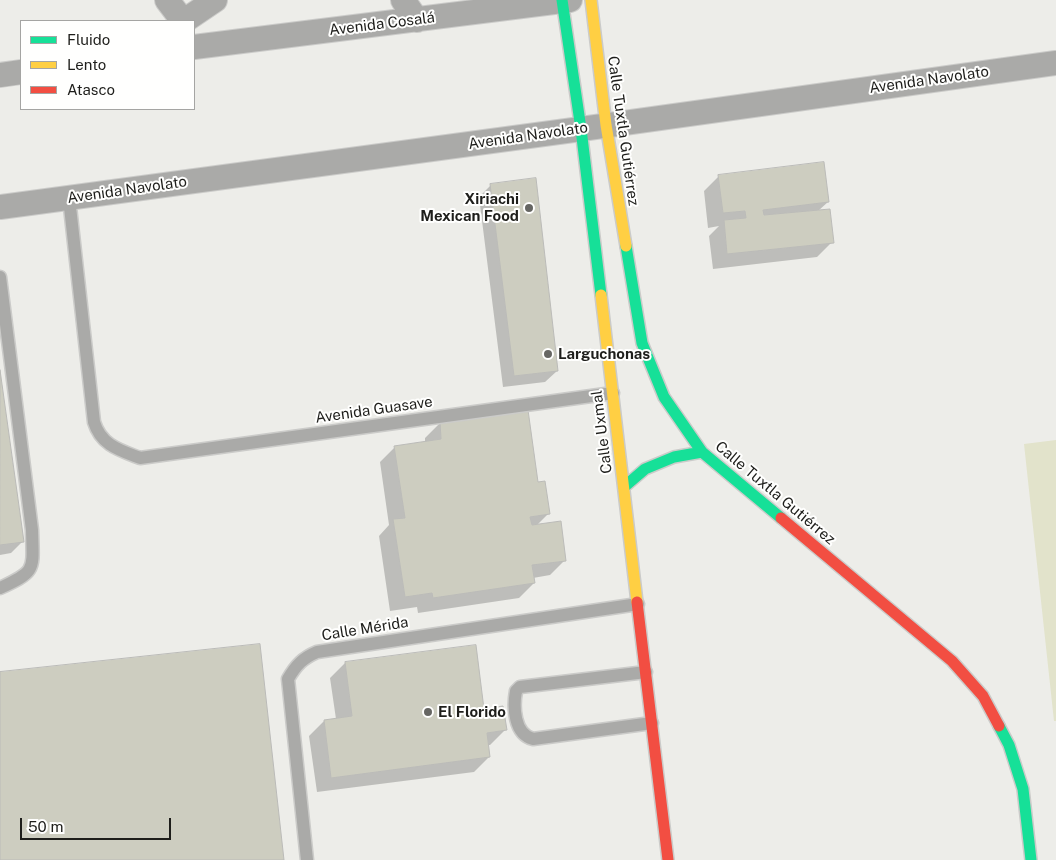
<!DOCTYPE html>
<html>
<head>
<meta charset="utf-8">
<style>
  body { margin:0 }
  #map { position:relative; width:1056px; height:860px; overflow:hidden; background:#edede9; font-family:"Public Sans",sans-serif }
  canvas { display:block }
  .legend { position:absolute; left:20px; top:20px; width:175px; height:90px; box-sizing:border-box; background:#fffffe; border:1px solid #a5a5a3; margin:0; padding:6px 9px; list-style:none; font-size:15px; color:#1e1e1b }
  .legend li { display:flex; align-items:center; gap:10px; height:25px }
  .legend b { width:25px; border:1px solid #a5a5a3 }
  .scale { position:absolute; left:20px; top:818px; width:151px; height:22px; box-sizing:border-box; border:2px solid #1e1e1b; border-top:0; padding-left:6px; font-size:15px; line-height:18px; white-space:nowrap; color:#1e1e1b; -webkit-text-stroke:4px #fffffe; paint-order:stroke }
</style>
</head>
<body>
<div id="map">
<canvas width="1056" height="860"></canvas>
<ul class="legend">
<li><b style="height:6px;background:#16e098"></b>Fluido</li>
<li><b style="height:6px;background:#ffcf43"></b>Lento</li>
<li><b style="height:6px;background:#f24e42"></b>Atasco</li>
</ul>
<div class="scale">50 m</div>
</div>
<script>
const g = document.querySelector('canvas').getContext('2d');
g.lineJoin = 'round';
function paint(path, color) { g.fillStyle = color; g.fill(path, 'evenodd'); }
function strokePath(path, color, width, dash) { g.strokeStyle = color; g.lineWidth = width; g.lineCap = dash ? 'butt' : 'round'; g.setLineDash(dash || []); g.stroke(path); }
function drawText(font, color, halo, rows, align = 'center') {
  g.font = font + ' "Public Sans",sans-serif'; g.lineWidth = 4; g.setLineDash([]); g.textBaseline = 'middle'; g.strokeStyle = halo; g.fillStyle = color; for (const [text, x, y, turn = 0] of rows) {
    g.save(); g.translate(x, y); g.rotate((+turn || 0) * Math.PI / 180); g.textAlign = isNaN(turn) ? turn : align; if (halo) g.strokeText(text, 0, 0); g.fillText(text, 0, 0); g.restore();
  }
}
paint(new Path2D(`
  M1056,440V721H1054L1024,444Z`), '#e2e3cb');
paint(new Path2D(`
  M719,176L828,202L818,211L832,242L817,257L713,269L709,236L719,226L708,228L704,191Z
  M491,185L557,371L545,382L503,387L479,197Z
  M0,380L22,542L11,553L0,555Z
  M440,423L537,483L548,514L536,526L565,560L550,575L533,578L534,583L519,598L418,613L417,607L390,611L379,536L389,525L380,462L395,447L425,442V438Z
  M345,663L483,710L505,730L490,745H488L489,757L474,772L317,792L309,736L324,721L336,719L330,678Z`), '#0003');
const building = new Path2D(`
  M824,162L829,202L763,210L764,215L830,209L834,243L727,254L724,220L746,218L745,211L723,213L718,175Z
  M536,178L558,371L514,376L490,184Z
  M0,370L24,542L0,545Z
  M528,410L538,482L545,481L550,514L530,517L532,525L561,521L566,561L532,565L535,583L433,598L432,593L405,597L393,519L405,518L394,446L441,439L440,422Z
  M260,644L284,860H0V672Z
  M476,645L484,709L503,706L507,730L487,733L490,757L331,778L324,720L352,716L345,662Z`);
paint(building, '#cdcdc0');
strokePath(building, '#bbbbb8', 1);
const lane = new Path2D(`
  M69,198L94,422C101,445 119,450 140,458L613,393
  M0,277L32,530C33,570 37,571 0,588
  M646,672L520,687L516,691C513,707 514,734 533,739L652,723
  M307,860L288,679C296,665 303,658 317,652L638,604`);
const street = new Path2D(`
  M167,0L183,21
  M403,0L417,20
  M184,21L215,0
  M194,47L570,0
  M0,75L21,72
  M0,207L581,129L1056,63`);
const fast = new Path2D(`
  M562,0L581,129L601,295
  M626,246L642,343L664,397L702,452L781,518
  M624,487L645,469L674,457L702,452
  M999,726L1009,745L1023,789L1031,860`);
const slow = new Path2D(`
  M591,0L606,125L626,246
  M601,295L637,602`);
const jam = new Path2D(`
  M781,518L952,661L983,696L999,726
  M637,602L668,860`);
strokePath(lane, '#cbcbc9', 15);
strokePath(street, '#cbcbc9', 26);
strokePath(fast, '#cbcbc9', 14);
strokePath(slow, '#cbcbc9', 14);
strokePath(jam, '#cbcbc9', 14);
strokePath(lane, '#aaaaa8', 12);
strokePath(street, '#aaaaa8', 24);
strokePath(fast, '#16e098', 11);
strokePath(slow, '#ffcf43', 11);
strokePath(jam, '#f24e42', 11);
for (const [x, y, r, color] of [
  [529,208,5,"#666663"],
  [548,354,5,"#666663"],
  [428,712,5,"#666663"]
]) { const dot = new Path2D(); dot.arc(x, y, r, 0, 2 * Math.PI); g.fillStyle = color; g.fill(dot); strokePath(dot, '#fffffe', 2); }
drawText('15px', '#1e1e1b', '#fffffe', [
  ["Avenida Cosalá",382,24,-7],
  ["Avenida Navolato",929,80,-8],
  ["Calle Tuxtla Gutiérrez",623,131,82],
  ["Avenida Navolato",528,136,-8],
  ["Avenida Navolato",127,190,-8],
  ["Avenida Guasave",374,410,-8],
  ["Calle Uxmal",602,432,-97],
  ["Calle Tuxtla Gutiérrez",775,493,40],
  ["Calle Mérida",365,629,-9]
]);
drawText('bold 15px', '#1e1e1b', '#fffffe', [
  ["Xiriachi",519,199,"right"],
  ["Mexican Food",519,216,"right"],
  ["Larguchonas",558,354],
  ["El Florido",438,712]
], 'left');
</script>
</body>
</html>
